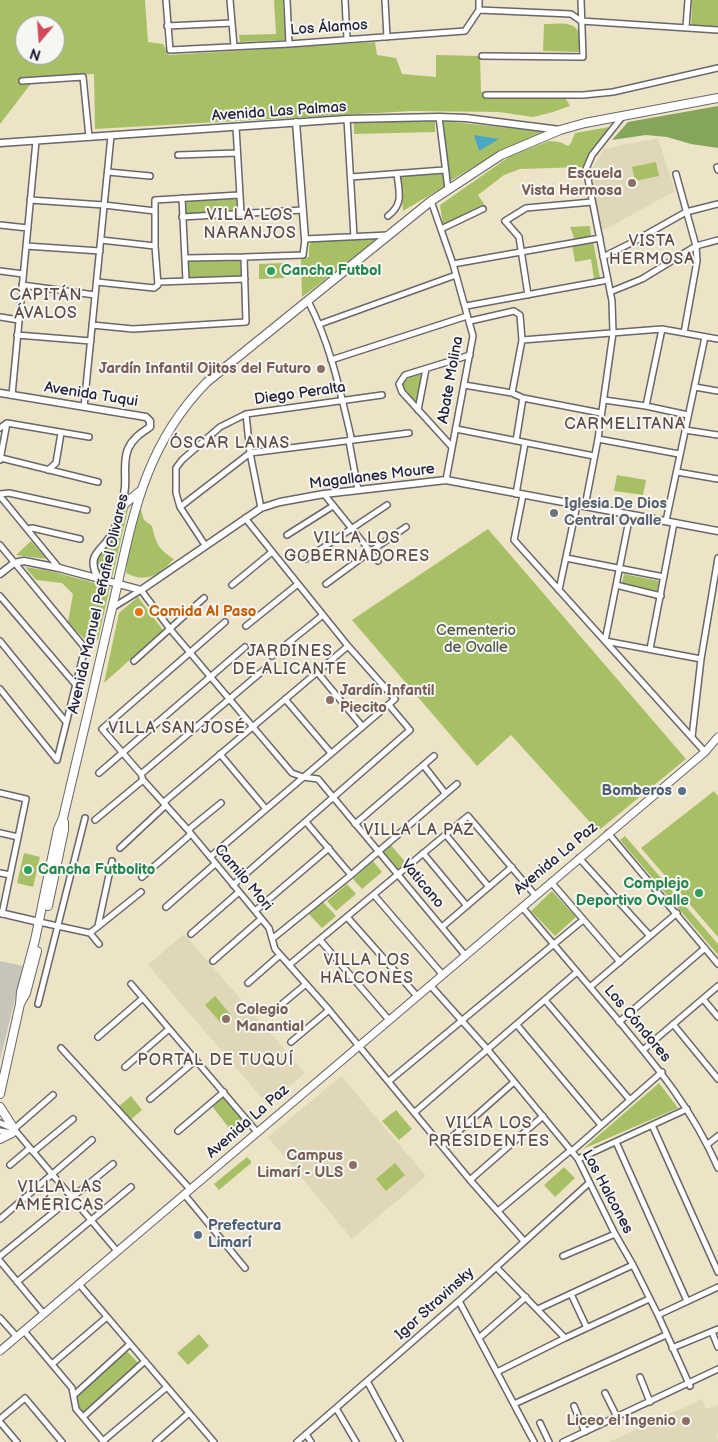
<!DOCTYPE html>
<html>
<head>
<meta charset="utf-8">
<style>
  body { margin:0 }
  #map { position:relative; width:718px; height:1442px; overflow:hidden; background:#ede4c7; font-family:"Balsamiq Sans",sans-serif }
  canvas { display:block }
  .north { position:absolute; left:15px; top:15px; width:50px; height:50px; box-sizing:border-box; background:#f6f6f2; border:1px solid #a1a1a9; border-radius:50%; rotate:198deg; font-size:14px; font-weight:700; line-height:20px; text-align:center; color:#22223b }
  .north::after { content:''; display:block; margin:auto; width:18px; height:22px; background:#d1495b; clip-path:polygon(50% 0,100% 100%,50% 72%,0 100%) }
</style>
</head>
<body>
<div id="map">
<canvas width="718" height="1442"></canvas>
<div class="north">N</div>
</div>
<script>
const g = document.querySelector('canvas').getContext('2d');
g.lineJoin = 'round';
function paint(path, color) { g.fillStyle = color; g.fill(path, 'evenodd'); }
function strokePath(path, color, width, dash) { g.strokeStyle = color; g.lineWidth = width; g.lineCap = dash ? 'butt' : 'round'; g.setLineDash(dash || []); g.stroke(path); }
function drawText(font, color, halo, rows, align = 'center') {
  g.font = font + ' "Balsamiq Sans",sans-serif'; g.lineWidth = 4; g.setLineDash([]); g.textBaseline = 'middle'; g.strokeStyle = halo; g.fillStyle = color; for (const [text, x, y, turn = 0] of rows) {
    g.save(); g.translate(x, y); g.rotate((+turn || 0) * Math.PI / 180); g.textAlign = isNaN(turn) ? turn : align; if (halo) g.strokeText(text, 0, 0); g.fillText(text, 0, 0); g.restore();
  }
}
paint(new Path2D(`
  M658,138L675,191L606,229H600L589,174L604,149Z
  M184,934L305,1073L268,1105L148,965Z
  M341,1076L426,1176L352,1239L268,1137Z
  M702,1399L706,1409L718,1405V1433L716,1434L718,1442H609Z`), '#dfd7b7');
paint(new Path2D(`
  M0,961L23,966L0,1060Z`), '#c6c5b8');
paint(new Path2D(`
  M0,0H145L148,42L163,44L169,55L375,42L377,55L396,58L402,74L436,77V55L480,56L481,91L490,98L566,99L570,106L553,112L533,117L499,112L412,111L95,129L94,74L36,77L0,124ZM25,25H55V55H25Z
  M274,0H283L285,40L240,42L239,35L276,34Z
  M692,0H718V31L691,30Z
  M544,24C559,24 579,19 580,39C580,44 580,47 578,52L543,51Z
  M435,121V132L354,134V123Z
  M443,121L547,132L500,152L450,181Z
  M609,127L590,154L584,167L520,169L504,175L478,195L484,204L443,225L440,205L510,156L549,141L560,142L568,146L571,143L575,133Z
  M656,162L659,176L635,181L632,167Z
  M443,174L445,186L403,211L400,176Z
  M236,196L237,212L185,215L184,199Z
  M590,226L591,237L575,240L570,227Z
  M380,238L302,297L301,259L309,257V245L312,241Z
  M593,241L600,278L594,279L591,259L575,262L572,245Z
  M240,258L241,277L187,278L186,259Z
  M283,263L284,278L259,279V264Z
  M412,375H422L416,402L405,391L402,384Z
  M617,475L646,480L643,495L614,491Z
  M130,501L112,578L100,574L96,566L98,557L117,533Z
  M140,507L144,520L152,526C156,543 158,549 174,559C160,574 147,584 126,573L128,554Z
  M488,529L686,759L598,831L511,735L477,766L352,620Z
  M31,541L47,559L16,555Z
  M25,567L50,571L110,587L98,640L88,643L68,622L73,594L62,583L36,580Z
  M624,574L659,581L657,591L622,583Z
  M138,597L163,630L104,683L119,613Z
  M714,791L718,796V937L641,848Z
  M625,836L718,944V955L620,840Z
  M391,845L406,863L398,869L383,851Z
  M24,853L40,857L33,887L17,883Z
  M373,861L382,872L362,889L353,879Z
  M347,884L356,894L336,911L327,901Z
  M552,891L576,917L555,936L531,911Z
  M323,902L336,916L322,928L309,914Z
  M215,996L231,1015L221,1023L205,1005Z
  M659,1083L678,1108L583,1149Z
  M131,1096L142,1110L129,1121L118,1107Z
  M222,1096L248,1126L236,1137L212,1106Z
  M396,1110L412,1129L399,1140L382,1121Z
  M247,1157L251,1161V1163L219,1190L214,1184Z
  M395,1163L405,1175L386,1191L376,1179Z
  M564,1167L575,1178L555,1197L544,1185Z
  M199,1334L209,1346L188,1365L177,1353Z
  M127,1351L138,1363L83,1412L78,1405L77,1396Z`), '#a7c065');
paint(new Path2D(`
  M718,106V148L691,144L667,137L646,135L612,140L628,122Z`), '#85a65a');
paint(new Path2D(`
  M474,135L499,139L479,151Z`), '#4aa7c8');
const minor = new Path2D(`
  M166,0L170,50L289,44L465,31L479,10
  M230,0L234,46
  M287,0L289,44
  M345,0L347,39
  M385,0L387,37
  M479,0V10
  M479,10L571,14L581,21L718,30
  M167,26L232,23
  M686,27L688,0
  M482,56L583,57L581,0
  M22,81L83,77L89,137
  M486,95H583L613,92L718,68
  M439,117L448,189
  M347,119L354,237
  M236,127L241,213
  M178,155L237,153
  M717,167L718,170
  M108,172L150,176
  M676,174L696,246L697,261L684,333
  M351,177L444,170
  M182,198L186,281
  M30,200L104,205L155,211
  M431,201L453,264L473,336L446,480
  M388,216C404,204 399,192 397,174
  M182,217L303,210
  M0,225L28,228
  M441,229L483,209
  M101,240L155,246
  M26,246L100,251
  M603,257L633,242L686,212L718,204
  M185,258L244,257L303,255L305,239L388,235
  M453,264L600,238
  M0,271L23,274
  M97,282L154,288L158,285L155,246V200L239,195
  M159,282L245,279
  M22,285L95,295
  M610,292L642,279L696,246L718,240
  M528,295L519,237L505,221L526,208L592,202
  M308,301C330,343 340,390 351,437L349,441L358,490
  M466,306L608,280
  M0,317L19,320
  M470,321L514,311L520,315L522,340L512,393
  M320,324L456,275
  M92,325L133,329L246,322L244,257
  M17,335L91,341
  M522,340L662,329L718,339
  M331,360L467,316
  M464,385L512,393L523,398L601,413
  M695,387L718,391
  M12,395L36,141
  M604,400L646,406L688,415
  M646,406L662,329
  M84,407L111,136
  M418,410L426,369
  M246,414L250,453L261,508
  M0,428L7,423L89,437
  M456,429L594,456
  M685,430L718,435
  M598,439L679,454
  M516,441L523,398
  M452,447L402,392L399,384L405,375L470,355
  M1,458L98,482
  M0,460L7,423
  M48,470L56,463L61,433
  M677,472L718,479
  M0,494L9,493L87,510
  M324,494L378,561
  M516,494L525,443
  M523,495L514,540L705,752
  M0,496L59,568
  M585,506L598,439L613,333L612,301L586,169L592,155L622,117
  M180,507L250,453L409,433
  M630,515L605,641L701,659
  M666,521L705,337
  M28,529L32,528L80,539
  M287,535L333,506
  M0,545L85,648L57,760
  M205,545L180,507L176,493V468L182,460L220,427L246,414L382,395
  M566,558L664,577
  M306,559L387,505
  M326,584L371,551L406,527
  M232,585L272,552
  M616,585L661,596
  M559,590L577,505
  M0,596L75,684
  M112,608L141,590L170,629L292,773L303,777L318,779L465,955
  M225,622L102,729L141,774L143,780L188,830L269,928L275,949L329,1010L470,1180L524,1241
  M246,626L298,584
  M0,641L66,722
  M650,649L674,523
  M272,656L323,615
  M134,661L204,598
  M317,672L362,726
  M0,689L57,760
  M285,699L331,753
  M692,737L701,659L718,558
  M220,754L266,809
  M424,766L445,793
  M99,773L245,647
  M141,774L266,668
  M0,793L26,799L2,914
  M164,802L348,646
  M95,820L143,780
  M306,822L351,875
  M355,824L434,756
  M188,830L221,803
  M0,833L18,837
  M608,833L718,964
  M446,835L489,887
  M120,848L166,805
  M423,853L467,906
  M210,857L395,699L348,646L245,518
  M579,858L650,936
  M0,873L10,875
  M142,877L191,834
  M551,882L620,962
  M233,885L410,730L389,705
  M374,895L442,974
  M166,907L215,864
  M522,907C554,945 586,982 618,1020C658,1068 693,1110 718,1168
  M255,911L329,848
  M347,917L417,996
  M39,922L90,933L99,944
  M98,926L112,861
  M442,927L512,867
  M90,933L141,892
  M191,934L239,892
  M272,939L351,875L457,784
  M320,940L389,1020
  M213,961L261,919
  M289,965L468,816L535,895
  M248,983L280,955
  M131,984L257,1132
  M430,985L488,1050L578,1159L615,1234L633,1265L658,1315L690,1386
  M590,987L677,913
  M703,999L718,1017
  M545,1000L630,1100
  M38,1004L85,818
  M270,1014L306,984
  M619,1022L705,948
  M673,1024L718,1079
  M517,1025L601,1125
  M98,1037L143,998
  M291,1042L329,1010
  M61,1048L190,1189
  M643,1050L718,986
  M125,1067L169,1029
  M389,1081L583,920
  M150,1099L196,1060
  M415,1112L577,972
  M0,1123L14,1129L117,1251
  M652,1125L718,1272
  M14,1129L53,1095
  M0,1131L12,1133
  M178,1131L224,1092
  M616,1142L687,1301
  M708,1144L718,1136
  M443,1145L514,1082
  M572,1151L662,1072
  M33,1152L73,1119
  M578,1159L687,1109
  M10,1165L30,1148
  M470,1180L543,1116
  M184,1194L245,1268
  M498,1211L571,1150
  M0,1219L92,1140
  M0,1256L113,1164
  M563,1256L615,1234
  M0,1261L44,1314
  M496,1267L565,1338
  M17,1282L131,1187
  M79,1284L214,1442
  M571,1294L587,1328
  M459,1301L534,1442
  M538,1309L633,1265
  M658,1315L718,1287
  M0,1318L17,1337
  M24,1331L72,1388L76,1409L104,1442
  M712,1332L718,1347
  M479,1338L526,1297
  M672,1348L718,1329
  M52,1364L107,1317
  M497,1372L565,1338L649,1299
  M640,1377L650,1402
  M367,1381L400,1442
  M605,1393L617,1417
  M74,1395L130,1344
  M514,1404L666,1335
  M574,1406L585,1432
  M336,1408L356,1442
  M83,1417L145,1361
  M0,1419L25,1398L62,1442
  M0,1422L17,1442
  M540,1423L549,1442
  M306,1434L311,1442
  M103,1441L167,1387
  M156,1442L189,1413
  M297,1442L459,1301L589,1183
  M563,1442L718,1369`);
const tertiary = new Path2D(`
  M296,122L305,239
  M0,143L347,119L439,117L466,118L560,130
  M0,393L146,417L150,421V427C141,433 133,438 128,449C123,461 126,474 125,487C124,501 119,515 115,528C106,551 84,551 98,578
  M0,574L14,563L24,561L59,568L141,590L261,508L280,502L324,494L446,480L718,531
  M0,913L39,922`);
const secondary = new Path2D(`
  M0,1351L705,752L718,737`);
const primary = new Path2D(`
  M122,506L139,492
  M48,906L64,830V822
  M21,1002L26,993L37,951
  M0,1094L20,1004L21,992L35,940L58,829L63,818C79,752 94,687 109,621C131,531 138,452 207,382L431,201L501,155L560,130L585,123L718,98
  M0,1107L14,1129
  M0,1139L12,1133`);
strokePath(minor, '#69666c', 8);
strokePath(tertiary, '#69666c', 9);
strokePath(secondary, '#69666c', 9);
strokePath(primary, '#69666c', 10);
strokePath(minor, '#fff', 5);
strokePath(tertiary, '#fff', 6);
strokePath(secondary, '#fff', 7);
strokePath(primary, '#fff', 8);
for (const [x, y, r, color] of [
  [632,183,5,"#8d6e63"],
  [271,271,5,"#2e9e5b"],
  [321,369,5,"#8d6e63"],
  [554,513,5,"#6b7280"],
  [139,612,5,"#e8710a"],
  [330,700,5,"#8d6e63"],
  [682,791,5,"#5c6f8a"],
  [28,870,5,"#2e9e5b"],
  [699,893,5,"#2e9e5b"],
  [226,1019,5,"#8d6e63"],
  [353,1165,5,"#8d6e63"],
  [198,1235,5,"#5c6f8a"],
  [686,1421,5,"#8d6e63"]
]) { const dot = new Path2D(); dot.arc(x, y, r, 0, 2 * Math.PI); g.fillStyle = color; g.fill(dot); strokePath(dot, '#f6f6f2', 2); }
drawText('15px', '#22223b', '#f6f6f2', [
  ["Los Álamos",329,28,-4],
  ["Avenida Las Palmas",279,112,-4],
  ["Abate Molina",451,380,-80],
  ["Diego Peralta",300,394,-8],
  ["Avenida Tuqui",91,395,9],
  ["Magallanes Moure",372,477,-7],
  ["Avenida Manuel Peñafiel Olivares",99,604,-77],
  ["Avenida La Paz",556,859,-40],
  ["Camilo Mori",243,878,50],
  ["Vaticano",422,884,50],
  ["Los Cóndores",637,1024,50],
  ["Avenida La Paz",248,1122,-41],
  ["Los Halcones",607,1192,62],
  ["Igor Stravinsky",435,1304,-42]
]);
drawText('bold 15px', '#785e54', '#f6f6f2', [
  ["Escuela",622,174],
  ["Vista Hermosa",622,191],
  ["Jardín Infantil Ojitos del Futuro",311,369],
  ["Jardín Infantil",340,691,"left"],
  ["Piecito",340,708,"left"],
  ["Colegio",236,1010,"left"],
  ["Manantial",236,1027,"left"],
  ["Campus",343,1156],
  ["Limarí - ULS",343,1173],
  ["Liceo el Ingenio",676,1421]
], 'right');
drawText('bold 15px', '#27864d', '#f6f6f2', [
  ["Cancha Futbol",281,271],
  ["Cancha Futbolito",38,870],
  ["Complejo",689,884,"right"],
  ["Deportivo Ovalle",689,901,"right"]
], 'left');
drawText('bold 15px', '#5b616d', '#f6f6f2', [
  ["Iglesia De Dios",564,504],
  ["Central Ovalle",564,521]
], 'left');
drawText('bold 15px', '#c56008', '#f6f6f2', [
  ["Comida Al Paso",149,612]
], 'left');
drawText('15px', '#51594a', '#f6f6f2', [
  ["Cementerio",476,631],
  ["de Ovalle",476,648]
]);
drawText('bold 15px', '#4e5e75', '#f6f6f2', [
  ["Bomberos",672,791],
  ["Prefectura",208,1226,"left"],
  ["Limarí",208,1243,"left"]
], 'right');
g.letterSpacing = '1px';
drawText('16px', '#604c47', '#f6f6f2', [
  ["VILLA LOS",250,216],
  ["NARANJOS",250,234],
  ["VISTA",652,242],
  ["HERMOSA",652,260],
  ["CAPITÁN",46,296],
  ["ÁVALOS",46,314],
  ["CARMELITANA",625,425],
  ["ÓSCAR LANAS",230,444],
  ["VILLA LOS",357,539],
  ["GOBERNADORES",357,557],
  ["JARDINES",290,652],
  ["DE ALICANTE",290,670],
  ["VILLA SAN JOSÉ",177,729],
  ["VILLA LA PAZ",419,831],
  ["VILLA LOS",367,961],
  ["HALCONES",367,979],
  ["PORTAL DE TUQUÍ",216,1061],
  ["VILLA LOS",489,1124],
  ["PRESIDENTES",489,1142],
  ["VILLA LAS",60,1188],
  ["AMÉRICAS",60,1206]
]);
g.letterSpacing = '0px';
</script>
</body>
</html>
